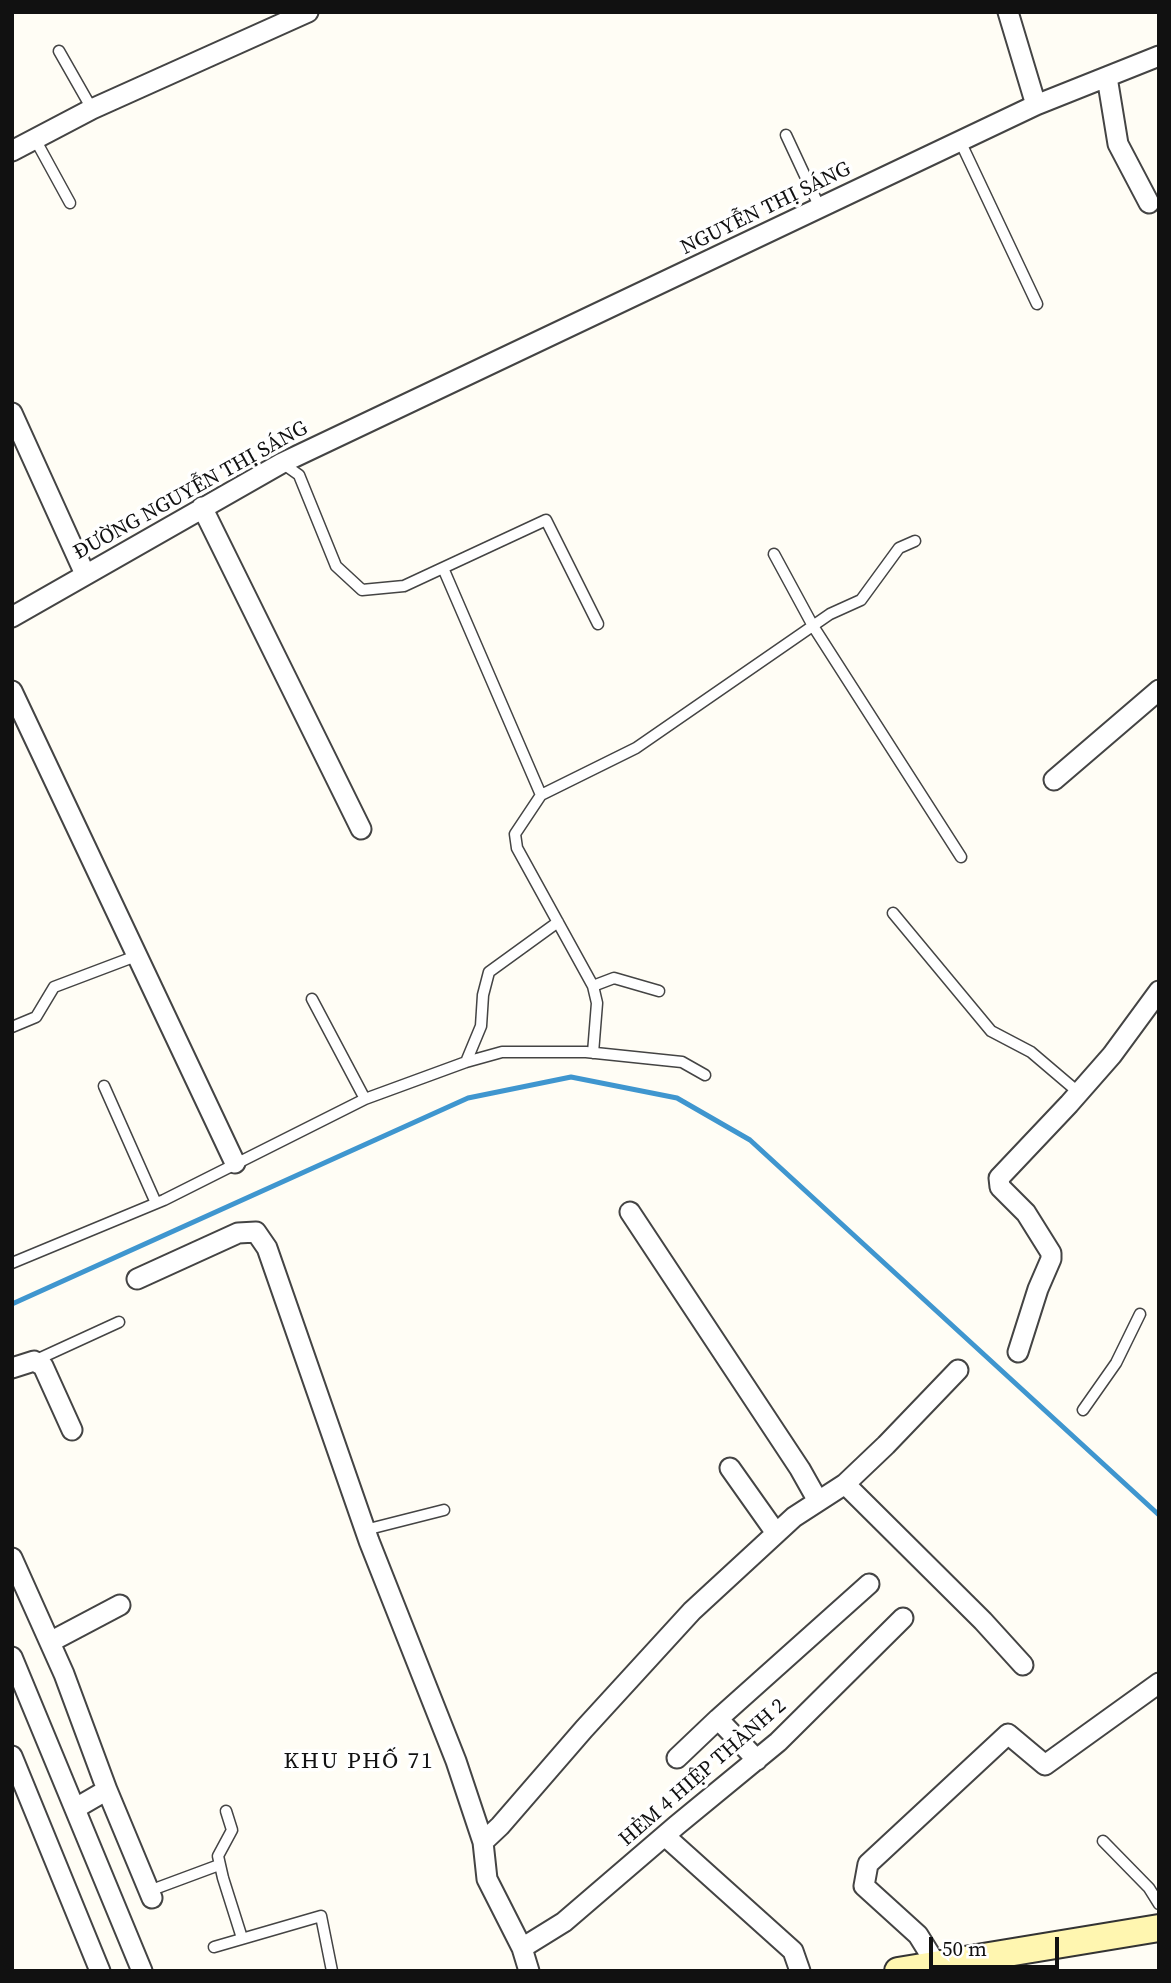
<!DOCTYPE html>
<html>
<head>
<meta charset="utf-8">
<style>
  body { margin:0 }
  #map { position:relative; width:1171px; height:1983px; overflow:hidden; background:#fffdf5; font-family:"Source Serif 4",serif }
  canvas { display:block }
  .frame { position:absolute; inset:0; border:14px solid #111; pointer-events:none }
  .scale { position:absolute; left:929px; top:1937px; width:130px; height:32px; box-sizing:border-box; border:4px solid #111; border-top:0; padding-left:9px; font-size:21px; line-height:24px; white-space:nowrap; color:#111; -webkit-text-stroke:5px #fff; paint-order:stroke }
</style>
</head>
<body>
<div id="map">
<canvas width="1171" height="1983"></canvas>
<div class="frame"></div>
<div class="scale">50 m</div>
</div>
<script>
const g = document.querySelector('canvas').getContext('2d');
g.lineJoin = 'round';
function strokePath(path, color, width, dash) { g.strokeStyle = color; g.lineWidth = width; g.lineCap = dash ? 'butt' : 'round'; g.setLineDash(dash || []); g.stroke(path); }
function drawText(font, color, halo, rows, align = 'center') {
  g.font = font + ' "Source Serif 4",serif'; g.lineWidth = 7; g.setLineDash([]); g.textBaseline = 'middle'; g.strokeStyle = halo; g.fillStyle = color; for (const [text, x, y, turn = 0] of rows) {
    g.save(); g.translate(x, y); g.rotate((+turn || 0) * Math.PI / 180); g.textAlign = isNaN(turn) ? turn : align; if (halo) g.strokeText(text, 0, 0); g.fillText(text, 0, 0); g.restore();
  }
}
strokePath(new Path2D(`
  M12,1304L468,1098L571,1077L677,1098L750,1140L1159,1515`), '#3f96cf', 5);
const lane = new Path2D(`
  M59,51L92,109
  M786,135L820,208
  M35,139L70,203
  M960,141L1037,304
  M282,463L299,475L336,566L362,590L404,586L546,520L598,624
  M774,554L813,626L961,857
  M443,568L541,795L636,748L830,614L861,600L899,548L915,541
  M541,795L515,834L517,848L593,986L597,1003L593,1053
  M893,913L991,1031L1031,1052L1078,1092
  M593,986L614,978L659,991
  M312,999L365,1099
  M12,1027L36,1017L54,987L136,956
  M466,1062L481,1026L483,995L489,972L558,922
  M104,1086L156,1203
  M12,1263L164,1200L365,1099L466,1062L502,1052H586L682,1062L705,1075
  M34,1361L119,1322
  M1083,1410L1116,1363L1140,1314
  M365,1530L444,1510
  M226,1811L232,1830L218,1856L223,1878L242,1938
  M1103,1841L1149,1888L1159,1904
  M149,1891L219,1865
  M214,1947L321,1916L332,1971`);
const street = new Path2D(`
  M1008,12L1036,105
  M1107,77L1118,144L1149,203
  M12,151L92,109L308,12
  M12,413L85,574
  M202,507L361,829
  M12,617L282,463L1036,105L1159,56
  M12,691L235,1163
  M1054,780L1159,690
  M630,1212L800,1469L818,1501
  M137,1279L238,1233L256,1232L267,1248L369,1541L456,1761L483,1842
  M1018,1352L1038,1289L1051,1259V1253L1026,1213L1000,1187L999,1178L1069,1104L1112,1055L1159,991
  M12,1368L34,1361L43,1366L72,1430
  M730,1468L776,1533
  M845,1484L983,1621L1023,1665
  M12,1558L64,1674L107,1790
  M50,1642L120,1605
  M12,1657L142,1971
  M12,1756L100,1971
  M677,1758L718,1719
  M757,1760L718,1719L869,1584
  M76,1808L107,1790L152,1898
  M665,1836L793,1951L800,1971
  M522,1948L564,1922L677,1825L778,1742L903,1618
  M936,1964L918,1935L864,1886L868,1864L1008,1734L1045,1765L1159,1683
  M529,1971L522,1948L487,1879L483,1842L500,1826L584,1729L692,1611L794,1517L845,1484L886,1445L958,1370`);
const secondary = new Path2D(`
  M898,1971L1159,1928`);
strokePath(lane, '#444', 13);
strokePath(street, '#444', 23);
strokePath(secondary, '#333', 30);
strokePath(lane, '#fff', 10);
strokePath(street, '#fff', 19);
strokePath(secondary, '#fff6b0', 26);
drawText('21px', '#111', '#fff', [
  ["NGUYỄN THỊ SÁNG",766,209,-26],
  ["ĐƯỜNG NGUYỄN THỊ SÁNG",191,491,-29],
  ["HẺM 4 HIỆP THÀNH 2",703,1773,-41]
]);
g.letterSpacing = '2px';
drawText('23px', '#111', '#fff', [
  ["KHU PHỐ 71",359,1762]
]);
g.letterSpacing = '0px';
</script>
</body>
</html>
